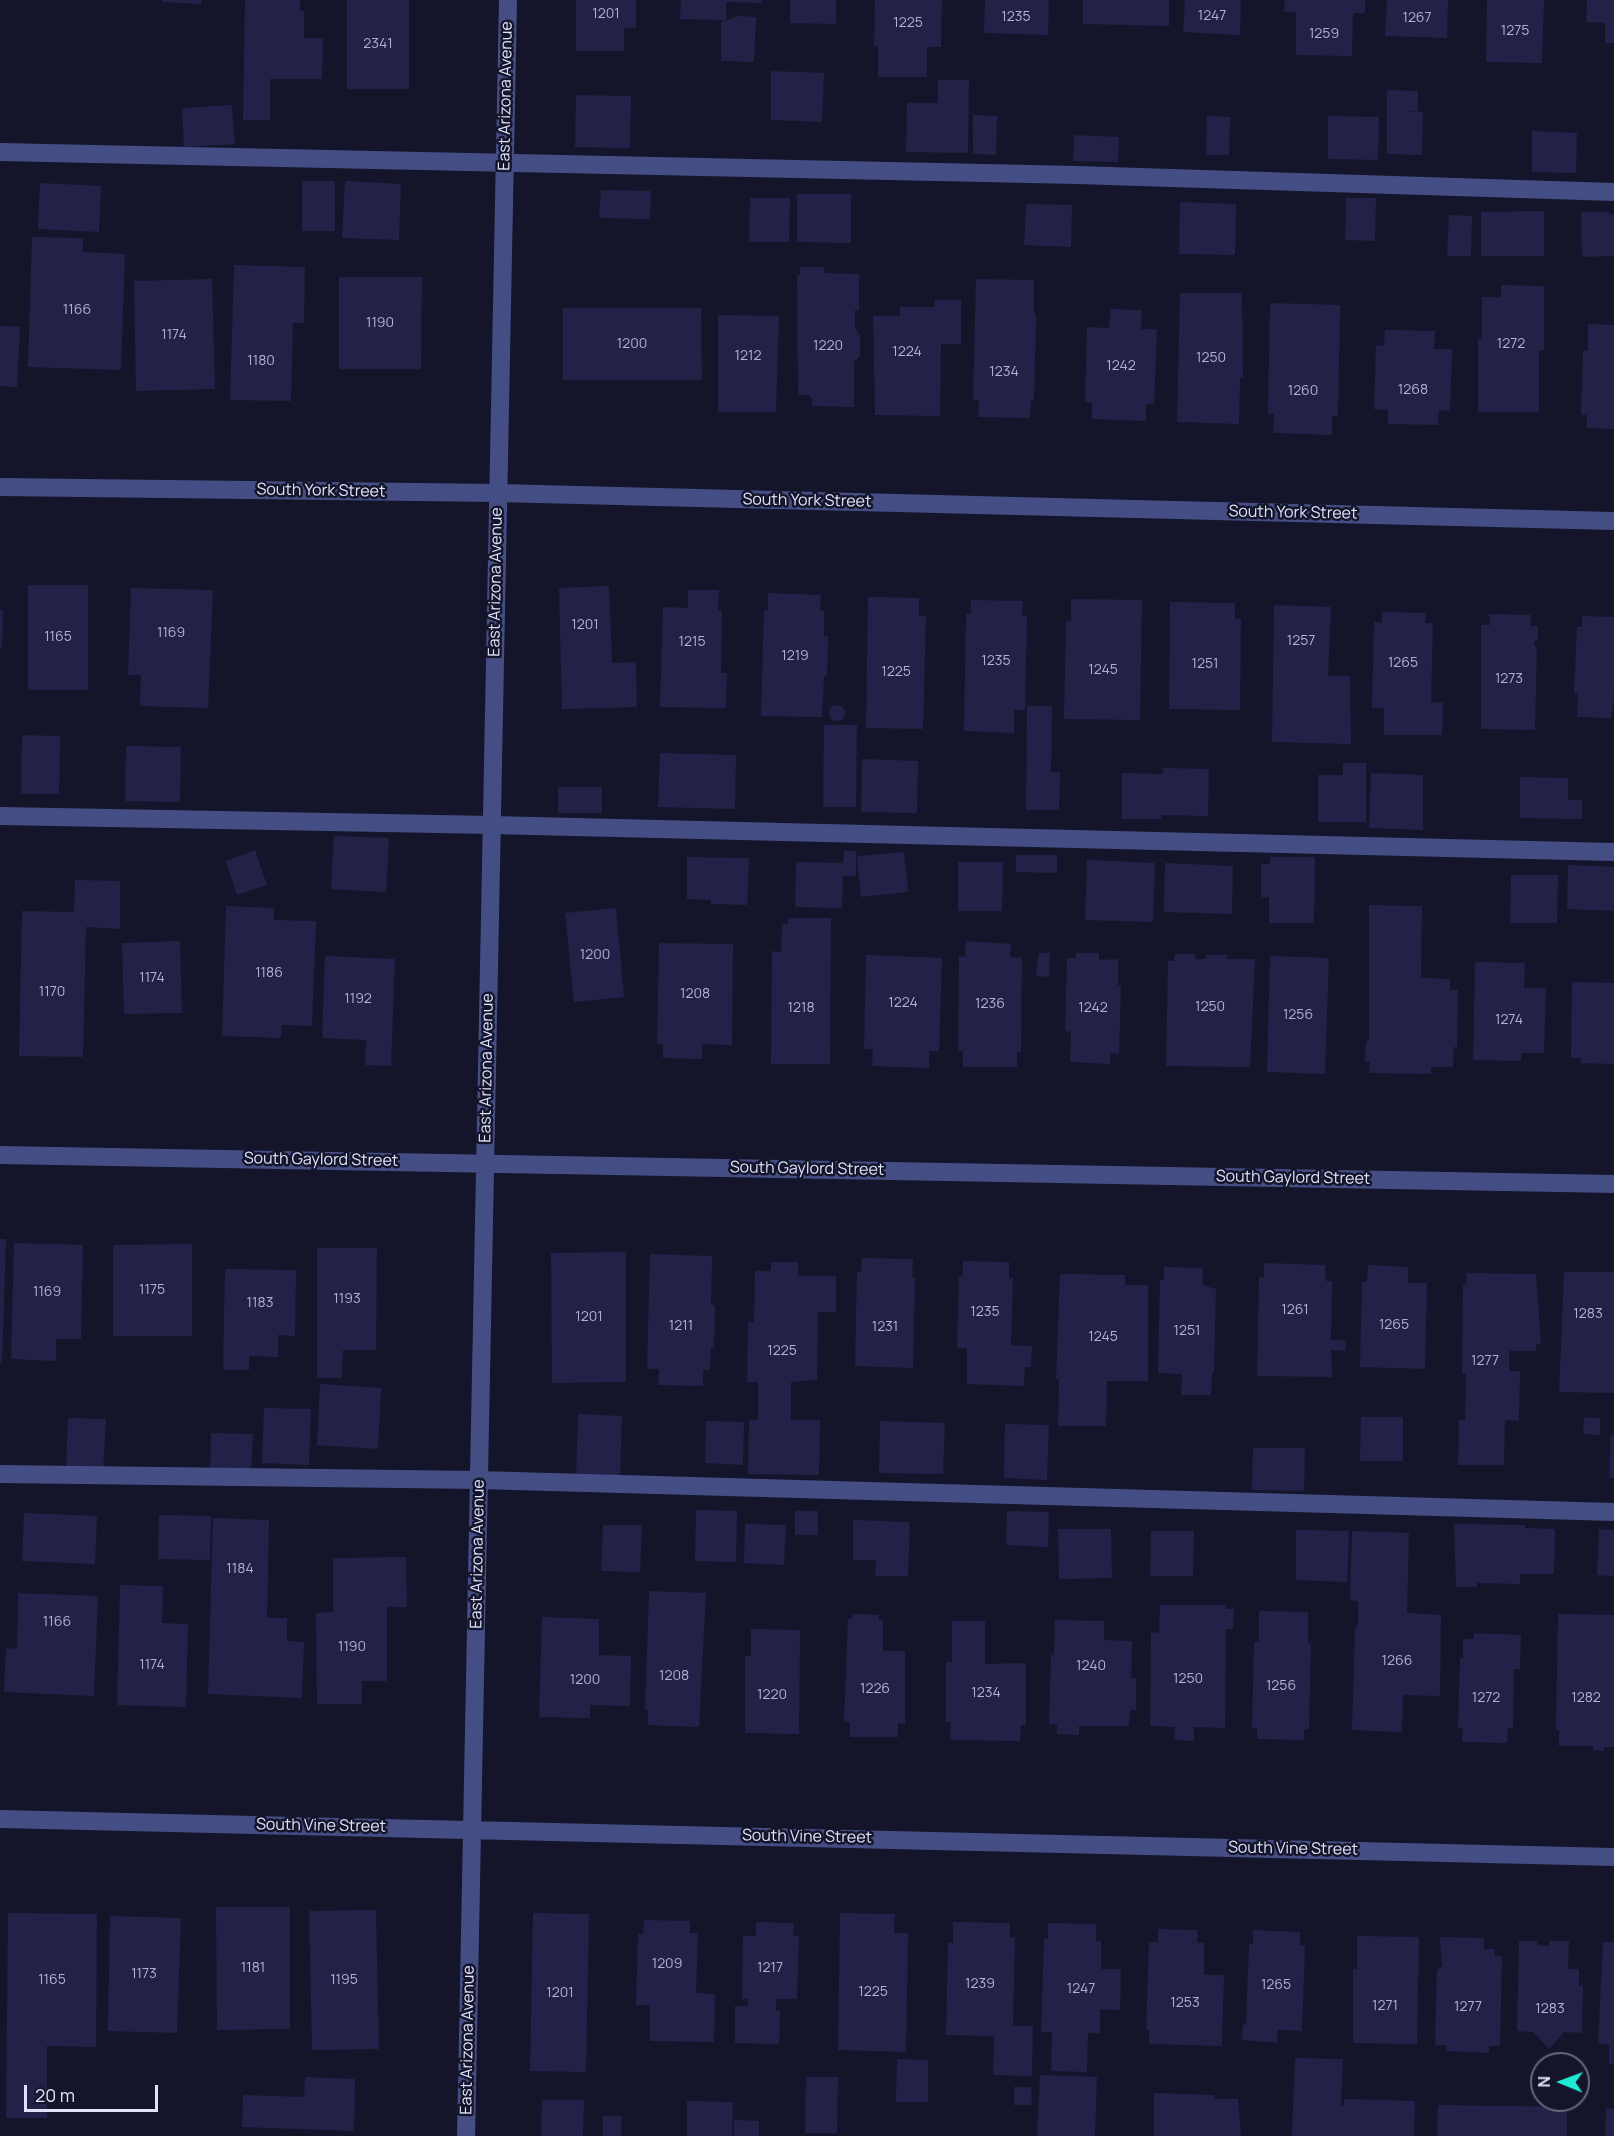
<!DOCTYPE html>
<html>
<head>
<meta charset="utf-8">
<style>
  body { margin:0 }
  #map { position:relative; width:1614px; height:2136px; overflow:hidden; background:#14152a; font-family:Manrope,sans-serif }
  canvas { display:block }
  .north { position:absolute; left:1530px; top:2052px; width:60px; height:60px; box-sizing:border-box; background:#14152a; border:2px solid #66677e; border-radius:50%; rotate:271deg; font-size:16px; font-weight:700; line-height:24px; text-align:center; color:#e0e2fc }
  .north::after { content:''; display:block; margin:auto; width:21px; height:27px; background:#1eead5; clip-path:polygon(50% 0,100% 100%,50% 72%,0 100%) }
  .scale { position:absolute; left:24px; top:2085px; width:134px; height:27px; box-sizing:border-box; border:3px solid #e0e2fc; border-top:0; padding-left:8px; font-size:18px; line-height:21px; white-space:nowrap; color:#e0e2fc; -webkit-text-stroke:4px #14152a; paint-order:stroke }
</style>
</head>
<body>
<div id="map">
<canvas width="1614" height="2136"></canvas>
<div class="north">N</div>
<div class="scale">20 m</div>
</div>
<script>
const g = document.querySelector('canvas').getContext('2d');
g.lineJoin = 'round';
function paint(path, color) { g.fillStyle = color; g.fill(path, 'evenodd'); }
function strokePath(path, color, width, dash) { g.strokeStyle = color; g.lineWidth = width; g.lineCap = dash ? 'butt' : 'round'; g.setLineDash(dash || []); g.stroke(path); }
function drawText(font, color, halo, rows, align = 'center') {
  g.font = font + ' Manrope,sans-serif'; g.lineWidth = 5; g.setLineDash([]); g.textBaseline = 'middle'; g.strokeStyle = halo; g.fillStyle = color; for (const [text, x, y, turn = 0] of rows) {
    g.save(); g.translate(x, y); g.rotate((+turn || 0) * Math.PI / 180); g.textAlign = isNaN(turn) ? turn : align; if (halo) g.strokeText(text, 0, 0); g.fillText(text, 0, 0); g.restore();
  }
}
paint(new Path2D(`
  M162,0H201V4L162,2Z
  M245,0H300V11H304V38H323L322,79H270V120H243Z
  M347,0H409V89H347Z
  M576,0H636V28H624V51H576Z
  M681,0H762V3L726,2V20L680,19Z
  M790,0H836V24L790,23Z
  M875,0H942L941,47H927V77H878V46H874Z
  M985,0H1049L1048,35L984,33Z
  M1083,0H1169V26L1083,24Z
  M1185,0H1241L1240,35L1183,32Z
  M1285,0H1365V13H1353L1352,56L1296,55V12H1284Z
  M1387,0H1448L1447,38L1385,36Z
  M1487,0H1544L1542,63L1486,62Z
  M1587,0H1614V43H1605V23L1586,22Z
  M739,16L756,17L754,62L721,61V22Z
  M771,71L824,73L822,122L771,120Z
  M938,80H969L968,153L906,152L907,103H938Z
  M1387,90L1418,91V111H1402L1423,112L1422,155L1387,154Z
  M576,95L631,96L630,148L575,147Z
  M232,105L235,144L184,147L182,108Z
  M973,115L997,116L996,155L973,154Z
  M1207,116L1230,117L1229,155H1206Z
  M1328,116L1379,117L1378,160L1328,159Z
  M1532,131L1577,133L1576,173L1532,172Z
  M1074,135L1119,137L1118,162L1073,161Z
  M302,181H335V231H302Z
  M345,181L401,184L399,240L342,238Z
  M40,183L101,186L99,232L38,229Z
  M601,190L651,191L650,219L599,218Z
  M797,194H851V243L797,242Z
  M750,198H790L789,242H749Z
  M1346,198H1376L1375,241L1345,240Z
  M1180,202L1236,204L1235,255L1179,254Z
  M1026,204L1072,205L1071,247L1024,245Z
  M1544,211V256H1481V212Z
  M1581,212H1609V215L1614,214V256L1582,257Z
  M1449,215L1472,216L1471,256H1447Z
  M32,237L83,238V252L125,254L121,370L28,367Z
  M234,265L305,267L304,323H293L291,401L230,400Z
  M800,267H824V273L859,274V311L855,310V327L860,336V356L854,362V407L812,406V398L809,395H798L797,275H800Z
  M339,277H422L421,369H339Z
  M212,279L215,389L136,391L134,281Z
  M976,279L1034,280V314H1036L1034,401L1031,400L1030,418L978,417L979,400H973Z
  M1501,285L1544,286V350H1539V412H1478V339H1482V297H1501Z
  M1180,293H1242L1243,378H1240L1239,424L1177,422Z
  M935,300H961V344H941L940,416L875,415L873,316H900V307H935Z
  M1270,303L1340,305L1338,416H1332V435L1273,433L1274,414H1268Z
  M563,308H701L702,380H563Z
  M1111,309L1142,310L1141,329H1157L1154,404H1146V421L1092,419V403L1085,402L1087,327L1109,328Z
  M718,315L779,316L776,412H718Z
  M1588,324L1614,325V429L1587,428V415H1581L1583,351H1588Z
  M0,326L20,327L17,387L0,386Z
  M1385,330L1435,331L1434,349H1452L1450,411L1439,410L1438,425L1388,424V410L1374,409L1376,345L1384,346Z
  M28,585H88V690H28Z
  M609,586L612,663L636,662L637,707L562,709L559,588Z
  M131,588L213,590L208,708L140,706L141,675H128Z
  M688,590H719L718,610L722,611L721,673H727L726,708L660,707L663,607L688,608Z
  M768,593L821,595L820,610L824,611V636H828L827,676H824L822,717L761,716L764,610H768Z
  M868,597L919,598V616H926L923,729L866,728Z
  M1071,599L1142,600L1140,720L1064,719L1066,621H1071Z
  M971,600L1023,601L1022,616H1027L1025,710H1014V733L964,731L966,614H971Z
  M1170,602L1235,603V619H1241L1240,710L1169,709Z
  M1274,605L1331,607L1328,676H1350L1351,744L1272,742Z
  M0,610L3,611L2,648L0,647Z
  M1382,612L1426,613L1425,623H1433L1431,702L1443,703L1442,735H1384V708H1372L1374,622L1382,623Z
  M1489,614L1531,615L1530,626H1538V640H1535L1534,646H1537L1535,730L1481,729V625H1490Z
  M1582,616L1614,617V695L1611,718L1577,717L1578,693H1574L1577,627H1582Z
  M829 713a8 8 0 1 1 16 0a8 8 0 1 1-16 0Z
  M1027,706H1052L1051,772H1060L1059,810H1026Z
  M824,725H857L856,807H823Z
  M22,735L60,736L59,794H21Z
  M126,746L181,747L180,802L125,801Z
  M660,753L736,755L735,809L658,807Z
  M862,759L918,761L917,813L861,812Z
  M1343,763H1366V822H1318V775H1343Z
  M1163,768L1209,769L1208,816L1161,815V819H1122V773L1163,774Z
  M1371,773L1423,775V830L1369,828Z
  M1520,777L1568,778V800H1582V819L1520,818Z
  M558,787H602V813H558Z
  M334,836L389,838L386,892L331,889Z
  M255,850L267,885L237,895L226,861Z
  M844,851H856V876H843L842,908L795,907L796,862L843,863Z
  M904,852L908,892L861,897L857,856Z
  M1016,855H1057V873L1016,872Z
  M687,857L749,858L747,905L711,904V900L687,899Z
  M1270,857H1315L1314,923H1269V897H1261V864H1270Z
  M1087,860L1155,863L1153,922L1085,920Z
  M958,862H1003L1002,911H958Z
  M1165,863L1233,866L1232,914L1164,912Z
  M1568,865L1614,867V911L1567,909Z
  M1511,875H1558L1557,923H1510Z
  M75,880L120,881V929L86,927L83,1057L19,1056L22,911L74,912Z
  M1369,905L1422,906L1421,978L1450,979V990H1458L1457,1047H1454L1453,1067H1431V1074L1369,1073L1370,1062H1365L1366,1041H1369Z
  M226,906L274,908V920L316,921L312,1026L282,1025L281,1038L222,1036Z
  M616,908L624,997L574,1002L565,913Z
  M788,918H831L830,1064H771L772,951L781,952L782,924H788Z
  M180,941L182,1013L124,1014L122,943Z
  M966,941L1011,944L1010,957L1022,958L1021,1052H1017V1067H963V1051H958L959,956L965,957Z
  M659,943L733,944L732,1045L702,1044V1059L663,1058V1044H657Z
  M1039,953H1050L1049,977L1036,976Z
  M1076,953H1099V960L1118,959V985L1121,986L1119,1054L1110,1053V1064L1070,1062L1071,1032L1065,1031L1067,958H1076Z
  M1175,954H1195V959H1206V955H1227L1226,959H1255L1250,1067L1166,1066L1168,961H1174Z
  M866,955L942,958L939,1051H929V1068L872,1066L873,1049H864Z
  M325,956L395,959L391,1066L365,1065L366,1040L322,1038Z
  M1270,956L1329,958L1325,1074L1267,1072Z
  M1475,962L1525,963L1524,988H1546L1544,1053H1521V1061L1473,1060Z
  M1572,982L1614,983V1064L1580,1063L1581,1058H1571Z
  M0,1239H6L2,1363H0Z
  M14,1243L83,1245L81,1339H56V1361L11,1359Z
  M192,1244V1336H113V1245Z
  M317,1248H377L376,1350H343L342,1378H317Z
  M626,1252V1382L552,1383L551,1253Z
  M650,1254L712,1256L711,1305H715L714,1348H711L710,1370H703V1386L658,1385L659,1369H647Z
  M862,1258L913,1259L912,1277H915L913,1368L855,1366L857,1272H861Z
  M963,1261L1009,1262V1278H1013L1011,1345L1032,1346L1031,1367H1025L1024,1386L967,1384V1348H957L959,1276L963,1277Z
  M771,1262H798V1276H836V1312H818L817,1380L791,1382V1420H820L819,1475L748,1474L749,1420H758V1382H747L748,1322H754L755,1271H771Z
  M1264,1263L1325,1265L1326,1281H1332L1331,1340H1346L1345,1351L1331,1350L1332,1377L1257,1376L1259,1277H1264Z
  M1368,1265L1408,1267V1283H1427L1425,1369L1360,1367L1362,1282H1367Z
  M1164,1267L1203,1268L1202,1285L1216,1289L1214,1373H1212L1211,1395H1181L1182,1374L1158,1373L1160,1280H1164Z
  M225,1269L296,1270L295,1336L278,1335V1357L249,1356V1370H223Z
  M1564,1272H1614V1393L1559,1392Z
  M1467,1273L1536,1274L1541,1344H1536V1351H1509V1371H1520L1519,1421L1505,1420L1504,1465H1458L1459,1419L1465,1420L1466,1374H1462L1463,1285H1466Z
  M1060,1274L1125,1275V1285H1148V1381H1107L1106,1426H1058L1059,1379H1056Z
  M320,1384L381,1388L378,1449L317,1445Z
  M264,1408L311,1409L309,1465L262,1463Z
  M578,1414L622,1416L620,1479L576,1477Z
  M1361,1417H1403V1461H1360Z
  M1588,1417L1600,1418V1435L1583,1434L1584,1418Z
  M68,1418L106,1419L103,1470L66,1468Z
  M706,1421L744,1422L743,1465L705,1463Z
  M880,1421L945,1423L943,1474L879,1473Z
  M1005,1424L1049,1425L1047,1480L1004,1478Z
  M211,1433L253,1434L251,1471L210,1470Z
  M1611,1435H1614V1478H1609Z
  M1253,1448H1305L1304,1491L1252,1490Z
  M696,1510L737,1511L736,1562L695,1561Z
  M795,1511H818V1535H795Z
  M1007,1511L1049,1512L1048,1547L1006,1545Z
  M24,1513L97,1516L95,1564L22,1561Z
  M159,1515L211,1516L210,1560L158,1559Z
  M213,1518L269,1520L267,1618H287V1641L304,1642L302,1698L208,1694Z
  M853,1520L910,1522L908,1576H875L876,1560H853Z
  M745,1524L786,1525L784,1565L744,1563Z
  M1454,1524L1525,1525V1528L1555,1529L1554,1574H1520V1584L1477,1583V1587H1456Z
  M603,1525H642L640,1572L601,1571Z
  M1058,1529H1111L1112,1578L1059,1579Z
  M1599,1529L1614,1530V1576L1597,1575Z
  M1296,1530L1349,1531L1347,1582L1296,1580Z
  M1151,1531H1194L1193,1576H1150Z
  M1352,1531L1409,1533L1407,1613L1441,1615L1440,1696L1403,1695L1402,1732L1352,1730L1355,1627H1358V1601L1350,1600Z
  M406,1557L407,1607H387V1681H362V1704H317L316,1613L333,1612V1558Z
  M120,1585L163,1586L162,1623L188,1624L186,1707L117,1705Z
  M649,1591L706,1593L699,1727L648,1725V1710H645Z
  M18,1593L98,1596L94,1696L4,1692L6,1648L17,1649Z
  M1160,1605H1226V1609H1234L1233,1629H1226L1225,1728L1194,1727V1741L1174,1740L1175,1727L1150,1726L1151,1632L1159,1633Z
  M1259,1611L1308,1612V1643H1311L1309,1729H1304V1740L1257,1739V1728H1252L1254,1642H1259Z
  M853,1614L879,1615V1620H883V1651H905V1724L898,1723V1737H850V1722H844L848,1619H852Z
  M1558,1614L1614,1615V1747H1604V1751L1593,1750V1746H1559V1730H1556Z
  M542,1617L599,1619V1655L631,1656L630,1706L590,1705V1718L539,1717Z
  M1055,1620L1104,1621V1640L1132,1641L1131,1678H1136V1710H1130L1129,1726H1079V1735L1057,1734V1725L1049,1724L1051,1655H1054Z
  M952,1621H985V1664L1026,1663V1725H1021L1020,1741L950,1740L951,1722H946V1662H952Z
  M751,1629L800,1630L799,1734L745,1733V1656H751Z
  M1474,1633L1521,1635L1520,1669H1514L1513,1728H1508L1507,1743L1462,1742L1463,1728H1458L1460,1658H1463V1639H1474Z
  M216,1907H290V2029L217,2030Z
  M376,1910L379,2049L312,2050L309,1911Z
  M8,1913L97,1914L96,2047L47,2046V2118H6Z
  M533,1913L589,1914L586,2072L530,2071Z
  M840,1913L895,1914L894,1933H908L906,2052L838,2050Z
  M110,1916L181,1918L177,2033L108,2031Z
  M644,1920L690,1921V1933H698L696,1993L715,1994L714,2042L650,2041V2005H636L638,1934H643Z
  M756,1922L794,1923L793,1936H799L797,1999H776V2011H780L779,2044L735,2043V2006H748V1999H742L743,1936H756Z
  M953,1922L1010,1923V1937L1015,1938L1013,2026H1033L1032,2076L993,2075L994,2036L946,2035L948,1943H953Z
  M1048,1923L1096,1924V1941H1101V1969H1121L1120,2010L1100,2009V2033H1088L1087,2072L1051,2071L1052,2032H1041L1044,1939H1048Z
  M1158,1929L1198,1930L1197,1943H1204V1975H1224L1222,2046L1149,2044V2030H1146L1149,1942H1158Z
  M1253,1930L1300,1932V1945H1305L1302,2031L1278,2030L1277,2043L1242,2040L1243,2024L1246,2025L1249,1944H1253Z
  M1357,1936L1419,1937L1417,2044L1353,2043V1969H1357Z
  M1440,1937L1484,1938V1949H1495V1956H1502L1500,2046H1489V2053L1446,2051V2045H1435L1437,1970L1442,1966Z
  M1519,1941H1537V1945L1549,1946V1941H1569L1568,1969H1579V1986H1583L1582,2033L1564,2032L1549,2049L1533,2032L1517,2031Z
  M1603,1942H1614V2064H1609V2044H1598Z
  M1295,2058L1343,2059L1341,2105H1344V2099L1415,2101L1414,2136H1292Z
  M897,2059L928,2060V2102H896Z
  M1040,2075L1097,2077L1095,2136H1037Z
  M305,2077L355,2079L354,2131L242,2127L243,2095L304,2097Z
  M806,2077H838L837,2133H805Z
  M1014,2087H1031L1032,2105H1014Z
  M1154,2093L1214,2095V2099H1238L1241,2136H1154Z
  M542,2100H584L583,2136H541Z
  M687,2101L733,2102L732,2136H687Z
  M1438,2105L1567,2107V2136H1437Z
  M1606,2108L1614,2109V2136H1605Z
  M603,2116H622L621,2136H603Z
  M734,2120L759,2121V2136H734Z`), '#222249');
strokePath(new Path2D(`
  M0,152L1077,175L1614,192
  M0,487L498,493L1614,521
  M0,816L492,825L1614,852
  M0,1155L1614,1184
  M0,1474L479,1480L1614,1512
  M0,1819L1614,1857
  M466,2136L508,0`), '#444e85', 18);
drawText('14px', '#b0b2cf', null, [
  ["1201",606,14],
  ["1247",1212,16],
  ["1235",1016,17],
  ["1267",1417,18],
  ["1225",908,23],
  ["1275",1515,31],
  ["1259",1324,34],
  ["2341",378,44],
  ["1166",77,310],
  ["1190",380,323],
  ["1174",174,335],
  ["1200",632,344],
  ["1272",1511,344],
  ["1220",828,346],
  ["1224",907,352],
  ["1212",748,356],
  ["1250",1211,358],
  ["1180",261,361],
  ["1242",1121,366],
  ["1234",1004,372],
  ["1268",1413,390],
  ["1260",1303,391],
  ["1201",585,625],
  ["1169",171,633],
  ["1165",58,637],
  ["1257",1301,641],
  ["1215",692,642],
  ["1219",795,656],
  ["1235",996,661],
  ["1265",1403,663],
  ["1251",1205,664],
  ["1245",1103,670],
  ["1225",896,672],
  ["1273",1509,679],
  ["1200",595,955],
  ["1186",269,973],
  ["1174",152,978],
  ["1170",52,992],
  ["1208",695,994],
  ["1192",358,999],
  ["1224",903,1003],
  ["1236",990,1004],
  ["1250",1210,1007],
  ["1218",801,1008],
  ["1242",1093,1008],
  ["1256",1298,1015],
  ["1274",1509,1020],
  ["1175",152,1290],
  ["1169",47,1292],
  ["1193",347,1299],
  ["1183",260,1303],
  ["1261",1295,1310],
  ["1235",985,1312],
  ["1283",1588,1314],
  ["1201",589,1317],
  ["1265",1394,1325],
  ["1211",681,1326],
  ["1231",885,1327],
  ["1251",1187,1331],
  ["1245",1103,1337],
  ["1225",782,1351],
  ["1277",1485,1361],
  ["1184",240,1569],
  ["1166",57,1622],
  ["1190",352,1647],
  ["1266",1397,1661],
  ["1174",152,1665],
  ["1240",1091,1666],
  ["1208",674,1676],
  ["1250",1188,1679],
  ["1200",585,1680],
  ["1256",1281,1686],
  ["1226",875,1689],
  ["1234",986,1693],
  ["1220",772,1695],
  ["1272",1486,1698],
  ["1282",1586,1698],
  ["1209",667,1964],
  ["1181",253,1968],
  ["1217",770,1968],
  ["1173",144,1974],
  ["1165",52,1980],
  ["1195",344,1980],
  ["1239",980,1984],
  ["1265",1276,1985],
  ["1247",1081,1989],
  ["1225",873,1992],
  ["1201",560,1993],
  ["1253",1185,2003],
  ["1271",1385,2006],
  ["1277",1468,2007],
  ["1283",1550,2009]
]);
drawText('16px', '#e0e2fc', '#14152a', [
  ["East Arizona Avenue",506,96,-89],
  ["South York Street",321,491,1],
  ["South York Street",807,501,1],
  ["South York Street",1293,513,1],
  ["East Arizona Avenue",496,582,-89],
  ["East Arizona Avenue",487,1068,-89],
  ["South Gaylord Street",321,1160,1],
  ["South Gaylord Street",807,1169,1],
  ["South Gaylord Street",1293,1178,1],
  ["East Arizona Avenue",478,1554,-89],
  ["South Vine Street",321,1826,1],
  ["South Vine Street",807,1837,1],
  ["South Vine Street",1293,1849,1],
  ["East Arizona Avenue",468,2040,-89]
]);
</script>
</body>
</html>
